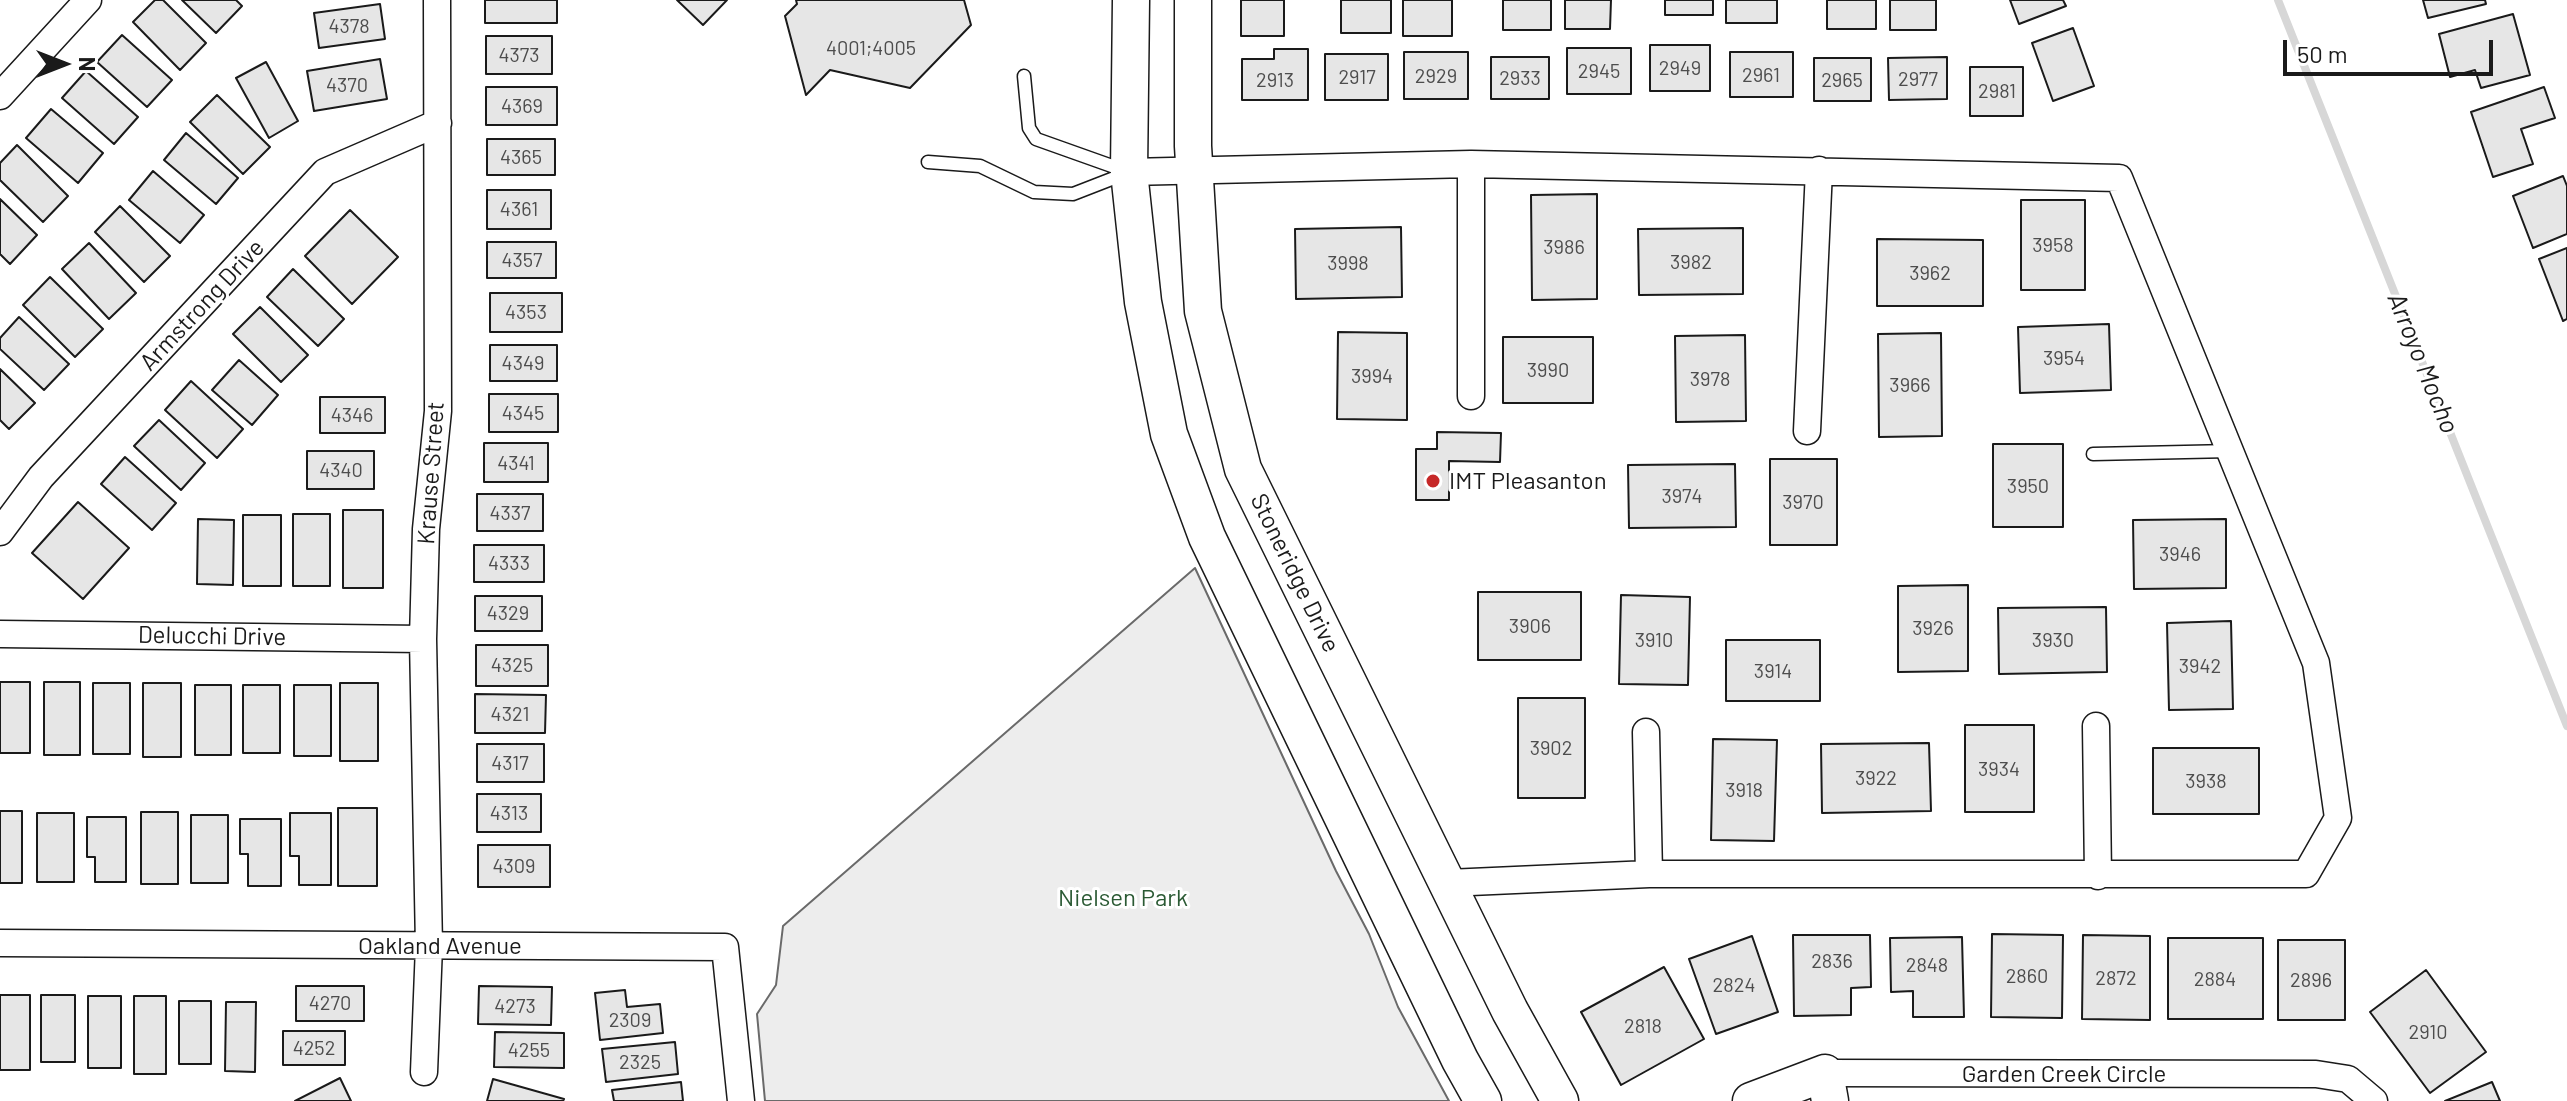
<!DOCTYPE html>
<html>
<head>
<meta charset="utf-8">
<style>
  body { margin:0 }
  #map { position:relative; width:2567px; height:1101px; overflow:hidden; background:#fff; font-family:Barlow,sans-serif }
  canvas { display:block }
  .north { position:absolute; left:24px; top:24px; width:80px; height:80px; -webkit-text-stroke:6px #fff; paint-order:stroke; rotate:90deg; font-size:22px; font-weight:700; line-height:32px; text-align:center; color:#1a1a1a }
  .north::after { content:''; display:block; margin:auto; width:28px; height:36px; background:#1a1a1a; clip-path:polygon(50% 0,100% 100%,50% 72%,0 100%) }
  .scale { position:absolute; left:2283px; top:40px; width:210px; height:36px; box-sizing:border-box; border:4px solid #1a1a1a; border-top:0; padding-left:10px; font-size:24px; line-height:28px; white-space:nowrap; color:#1a1a1a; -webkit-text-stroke:6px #fff; paint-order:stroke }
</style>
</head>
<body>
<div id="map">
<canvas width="2567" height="1101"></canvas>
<div class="north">N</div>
<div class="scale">50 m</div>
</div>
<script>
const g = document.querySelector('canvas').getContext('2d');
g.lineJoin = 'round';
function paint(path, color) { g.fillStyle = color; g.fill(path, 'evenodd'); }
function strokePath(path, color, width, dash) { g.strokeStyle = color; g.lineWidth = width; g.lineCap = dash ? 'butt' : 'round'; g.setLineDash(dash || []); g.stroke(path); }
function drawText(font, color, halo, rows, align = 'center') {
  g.font = font + ' Barlow,sans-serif'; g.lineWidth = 6; g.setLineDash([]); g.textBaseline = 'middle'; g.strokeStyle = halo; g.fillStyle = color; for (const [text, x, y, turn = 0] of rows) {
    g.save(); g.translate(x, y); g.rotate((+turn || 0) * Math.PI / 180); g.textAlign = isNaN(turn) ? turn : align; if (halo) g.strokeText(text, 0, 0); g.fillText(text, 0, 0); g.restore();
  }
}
const built = new Path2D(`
  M1195,568L1336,871L1369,934L1398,1007L1449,1101H765L757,1014L776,985L783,926Z`);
paint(built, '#ededed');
strokePath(built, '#6a6a6a', 2);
strokePath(new Path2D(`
  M2278,0L2567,726`), '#d7d7d7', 8);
const building = new Path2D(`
  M155,0H163L206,43L180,70L133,22Z
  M182,0H236L242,6L216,33Z
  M485,0H557V23H485Z
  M677,0H727L703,25Z
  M796,0H964L971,25L910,88L830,70L806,95L785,16L797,4Z
  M1241,0H1284V36H1241Z
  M1341,0H1391V33H1341Z
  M1403,0H1452V36H1403Z
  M1503,0H1551V30H1503Z
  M1565,0H1611L1610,29H1565Z
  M1665,0H1713V15H1665Z
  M1726,0H1777V23H1726Z
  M1827,0H1876V29H1827Z
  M1890,0H1936V30H1890Z
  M2010,0H2063L2066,6L2019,24Z
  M2423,0H2485L2486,4L2428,18Z
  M380,4L385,39L319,48L314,13Z
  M2513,14L2530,75L2481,88L2475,70L2450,77L2439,34Z
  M2073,28L2094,86L2053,101L2032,43Z
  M122,35L172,80L147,107L97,62Z
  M486,36H552V74H486Z
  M1650,45H1710V91H1650Z
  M1567,48H1631V94H1567Z
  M1274,49H1308V100H1242V59H1274Z
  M1404,52H1468V99H1404Z
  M1730,52H1793V97H1730Z
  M1325,54H1388V100H1325Z
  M1491,57H1549V99H1491Z
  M1947,57V99L1889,100L1888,58Z
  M1814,58H1871V101H1814Z
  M380,59L387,99L314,111L307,71Z
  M266,62L298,121L269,138L236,78Z
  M1970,67H2023V116H1970Z
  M86,71L138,117L114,144L62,98Z
  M486,87H557V125H486Z
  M2544,87L2555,118L2521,129L2533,164L2493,177L2471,112Z
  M217,95L270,147L243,174L190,122Z
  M51,109L103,153L78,183L26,138Z
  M186,133L238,178L216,204L164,160Z
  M487,139H555V175H487Z
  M17,145L68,196L43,222L0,180V163Z
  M153,171L204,215L180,243L129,200Z
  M2563,176L2567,186V234L2533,248L2513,196Z
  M487,190H551V229H487Z
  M1597,194V299L1532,300L1531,195Z
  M0,199L37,235L10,264L0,254Z
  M2021,200H2085V290H2021Z
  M120,206L170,256L144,282L95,232Z
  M350,210L398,257L352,304L305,256Z
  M1401,227L1402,297L1296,299L1295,229Z
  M1743,228V294L1639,295L1638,229Z
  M1877,239L1983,240V306H1877Z
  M487,242H556V278H487Z
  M89,243L136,293L109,319L62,269Z
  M2567,248V319L2563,321L2539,259Z
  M293,269L344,319L318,346L267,297Z
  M50,277L103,329L75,357L23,305Z
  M490,293H562V332H490Z
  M260,307L308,355L281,382L233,334Z
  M19,317L69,364L44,390L0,349V338Z
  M2109,324L2111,390L2020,393L2018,327Z
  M1338,332L1407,333V420L1337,419Z
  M1941,333L1942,436L1879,437L1878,334Z
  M1745,335L1746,421L1676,422L1675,336Z
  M1503,337H1593V403H1503Z
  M490,345H557V381H490Z
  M239,360L278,395L252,425L212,390Z
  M0,369L35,403L9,429L0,420Z
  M191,381L243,429L217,458L165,410Z
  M489,394H558V432H489Z
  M320,397H385V433H320Z
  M159,420L205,463L181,490L134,446Z
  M1437,432L1501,433L1500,462L1449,461V500H1416V449H1437Z
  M484,443H548V482H484Z
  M1993,444H2063V527H1993Z
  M307,451H374V489H307Z
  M125,457L176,503L152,530L101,484Z
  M1770,459H1837V545H1770Z
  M1735,464L1736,527L1629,528L1628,465Z
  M477,494H543V531H477Z
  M78,502L129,548L83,599L32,553Z
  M343,510H383V588H343Z
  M293,514H330V586H293Z
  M243,515H281V586H243Z
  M198,519L234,520L233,585L197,584Z
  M2226,519V588L2134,589L2133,520Z
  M474,545H544V582H474Z
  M1968,585V671L1898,672V586Z
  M1478,592H1581V660H1478Z
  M1621,595L1690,597L1688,685L1619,684Z
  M475,596H542V631H475Z
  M2106,607L2107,672L1999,674L1998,608Z
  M2231,621L2233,709L2169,710L2167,623Z
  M1726,640H1820V701H1726Z
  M476,645H548V686H476Z
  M0,682H30V753H0Z
  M44,682H80V755H44Z
  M93,683H130V754H93Z
  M143,683H181V757H143Z
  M340,683H378V761H340Z
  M195,685H231V755H195Z
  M243,685H280V753H243Z
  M294,685H331V756H294Z
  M475,694L546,695L545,733H475Z
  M1518,698H1585V798H1518Z
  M1965,725H2034V812H1965Z
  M1713,739L1777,740L1774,841L1711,840Z
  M1929,743L1931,811L1822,813L1821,744Z
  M477,744H544V782H477Z
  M2153,748H2259V814H2153Z
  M477,794H541V832H477Z
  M338,808H377V886H338Z
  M0,811H22V883H0Z
  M141,812H178V884H141Z
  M37,813H74V882H37Z
  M290,813H331V885H299V856H290Z
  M191,815H228V883H191Z
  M87,817H126V882H95V857H87Z
  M240,819H281V886H248V854H240Z
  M478,845H550V887H478Z
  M1992,934L2063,935L2062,1018L1991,1017Z
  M1793,935H1870L1871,987L1851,988V1015L1794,1016Z
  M2083,935L2150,936V1020L2082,1019Z
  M1752,936L1778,1012L1716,1034L1689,959Z
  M1962,937L1964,1017H1913V991L1891,992L1890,938Z
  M2168,938H2263V1019H2168Z
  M2278,940H2345V1020H2278Z
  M1664,967L1704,1039L1621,1085L1581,1012Z
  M2426,970L2486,1052L2430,1093L2370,1012Z
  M296,986H364V1021H296Z
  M479,986L552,987L551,1025L478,1024Z
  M625,990L627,1007L660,1004L663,1033L600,1040L595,993Z
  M0,995H30V1070H0Z
  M41,995H75V1062H41Z
  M88,996H121V1068H88Z
  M134,996H166V1074H134Z
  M179,1001H211V1064H179Z
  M226,1002H256L255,1072L225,1071Z
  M283,1031H345V1065H283Z
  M495,1032L564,1033V1068L494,1067Z
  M675,1042L678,1074L606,1082L602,1049Z
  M340,1078L351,1101H295Z
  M493,1079L564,1099L563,1101H487Z
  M681,1082L683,1101H614L612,1090Z
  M2492,1082L2500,1101H2445Z`);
paint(building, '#e6e6e6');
strokePath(building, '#1a1a1a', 2);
const lane = new Path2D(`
  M1024,76L1029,128L1036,139L1126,171
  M928,162L980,166L1034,192L1073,194L1127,173
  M2093,454L2231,451`);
const street = new Path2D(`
  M0,96L88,0
  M1471,164V396
  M1129,172L1471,164L2119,178L2316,663L2338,818L2306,874H1649L1448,883
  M1807,431L1819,170
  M0,532L41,477L325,172L438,123
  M0,634L423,639
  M2096,726L2098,876
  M1646,732L1649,874
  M0,943L725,947L741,1101
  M424,1072L429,946L423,639L426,529L438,411L437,0
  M1825,1073L2316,1074L2348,1079L2374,1101`);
const secondary = new Path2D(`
  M1131,0L1129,172L1143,302L1169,434L1207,537L1460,1060L1483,1101
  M1193,0V146L1203,311L1243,469L1510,1011L1560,1101
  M1751,1101L1825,1073L1830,1101`);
strokePath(lane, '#1a1a1a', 15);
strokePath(street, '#1a1a1a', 29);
strokePath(secondary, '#1a1a1a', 39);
strokePath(lane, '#fff', 12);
strokePath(street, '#fff', 26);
strokePath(secondary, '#fff', 36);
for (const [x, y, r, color] of [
  [1433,481,8,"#c62828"]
]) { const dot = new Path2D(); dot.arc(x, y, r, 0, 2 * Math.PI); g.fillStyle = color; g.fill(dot); strokePath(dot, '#fff', 3); }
drawText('20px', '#4d4d4d', null, [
  ["4378",349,26],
  ["4001;4005",871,48],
  ["4373",519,55],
  ["2949",1680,68],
  ["2945",1599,71],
  ["2961",1761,75],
  ["2929",1436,76],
  ["2917",1357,77],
  ["2933",1520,78],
  ["2977",1918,79],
  ["2913",1275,80],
  ["2965",1842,80],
  ["4370",347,85],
  ["2981",1997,91],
  ["4369",522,106],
  ["4365",521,157],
  ["4361",519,209],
  ["3958",2053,245],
  ["3986",1564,247],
  ["4357",522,260],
  ["3982",1691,262],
  ["3998",1348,263],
  ["3962",1930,273],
  ["4353",526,312],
  ["3954",2064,358],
  ["4349",523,363],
  ["3990",1548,370],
  ["3994",1372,376],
  ["3978",1710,379],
  ["3966",1910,385],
  ["4345",523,413],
  ["4346",352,415],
  ["4341",516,463],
  ["4340",341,470],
  ["3950",2028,486],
  ["3974",1682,496],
  ["3970",1803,502],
  ["4337",510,513],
  ["3946",2180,554],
  ["4333",509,563],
  ["4329",508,613],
  ["3906",1530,626],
  ["3926",1933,628],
  ["3910",1654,640],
  ["3930",2053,640],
  ["4325",512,665],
  ["3942",2200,666],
  ["3914",1773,671],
  ["4321",510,714],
  ["3902",1551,748],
  ["4317",510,763],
  ["3934",1999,769],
  ["3922",1876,778],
  ["3938",2206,781],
  ["3918",1744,790],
  ["4313",509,813],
  ["4309",514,866],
  ["2836",1832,961],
  ["2848",1927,965],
  ["2860",2027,976],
  ["2872",2116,978],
  ["2884",2215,979],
  ["2896",2311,980],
  ["2824",1734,985],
  ["4270",330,1003],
  ["4273",515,1006],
  ["2309",630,1020],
  ["2818",1643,1026],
  ["2910",2428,1032],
  ["4252",314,1048],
  ["4255",529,1050],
  ["2325",640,1062]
]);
drawText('24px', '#1a1a1a', '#fff', [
  ["Armstrong Drive",202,305,-47],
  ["Krause Street",431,473,-86],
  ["Stoneridge Drive",1295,573,64],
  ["Delucchi Drive",212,636,1],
  ["Oakland Avenue",440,946],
  ["Garden Creek Circle",2064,1074]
]);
drawText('24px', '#1a1a1a', '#fff', [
  ["IMT Pleasanton",1449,481]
], 'left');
drawText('24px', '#2b5a34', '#fff', [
  ["Nielsen Park",1123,898]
]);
drawText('italic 26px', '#1a1a1a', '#fff', [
  ["Arroyo Mocho",2423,363,68]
]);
</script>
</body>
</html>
